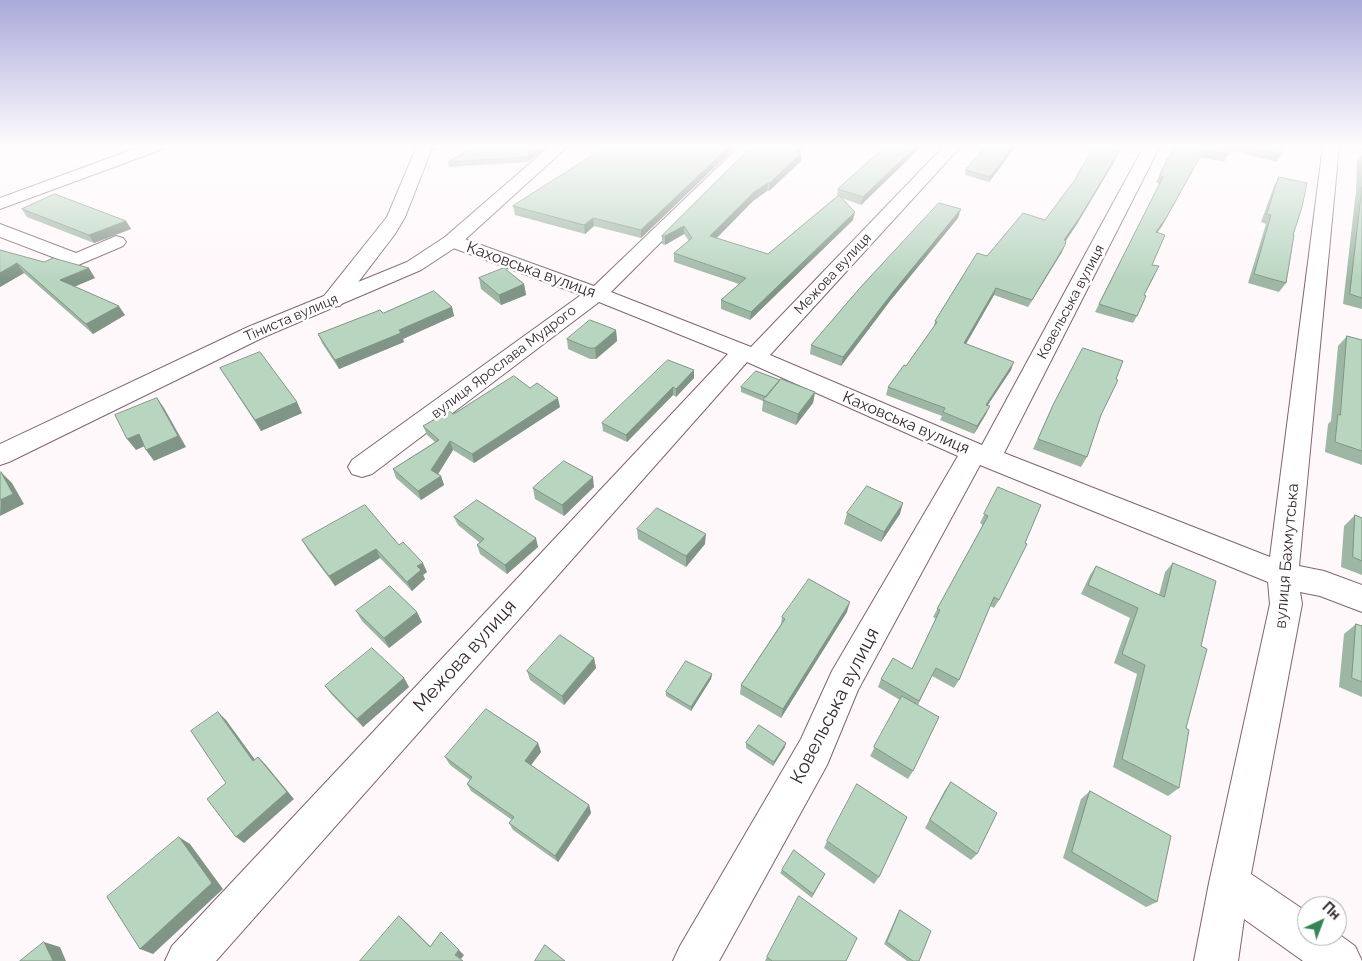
<!DOCTYPE html>
<html>
<head>
<meta charset="utf-8">
<style>
  body { margin:0 }
  #map { position:relative; width:1362px; height:961px; overflow:hidden; background:#fff8fb; font-family:Raleway,sans-serif }
  canvas { display:block }
  .north { position:absolute; left:1297px; top:896px; width:50px; height:50px; box-sizing:border-box; background:#fff; border:1px solid #aea9ab; border-radius:50%; rotate:43deg; font-size:14px; font-weight:700; line-height:20px; text-align:center; color:#35282e }
  .north::after { content:''; display:block; margin:auto; width:18px; height:22px; background:#368554; clip-path:polygon(50% 0,100% 100%,50% 72%,0 100%) }
</style>
</head>
<body>
<div id="map">
<canvas width="1362" height="961"></canvas>
<div class="north">Пн</div>
</div>
<script>
const g = document.querySelector('canvas').getContext('2d');
g.lineJoin = 'round';
function strokePath(path, color, width, dash) { g.strokeStyle = color; g.lineWidth = width; g.lineCap = dash ? 'butt' : 'round'; g.setLineDash(dash || []); g.stroke(path); }
function paint(path, color) { g.fillStyle = color; g.fill(path, 'evenodd'); }
function drawText(font, color, halo, rows, align = 'center') {
  g.font = font + ' Raleway,sans-serif'; g.lineWidth = 5; g.setLineDash([]); g.textBaseline = 'middle'; g.strokeStyle = halo; g.fillStyle = color; for (const [text, x, y, turn = 0] of rows) {
    g.save(); g.translate(x, y); g.rotate((+turn || 0) * Math.PI / 180); g.textAlign = isNaN(turn) ? turn : align; if (halo) g.strokeText(text, 0, 0); g.fillText(text, 0, 0); g.restore();
  }
}
const minor = new Path2D(`
  M142,146H165L163,149L0,209V198Z
  M417,146H433L405,217L395,234L340,306L332,307L324,306L321,301L324,296L387,217Z
  M740,146H757L611,292L751,347L944,146H961L770,355L982,445L1144,146H1160L1004,453L1270,557L1323,146H1339L1299,566L1324,571L1362,585V612L1320,596L1300,592L1302,604L1251,874L1307,912V936H1337V933L1355,946L1362,961H1303L1244,919L1238,961H1194L1209,883L1270,604L1268,582L980,465L858,690L827,765L719,961H673L680,946L801,739L832,671L958,456L747,362L216,961H165L172,946L728,354L599,302L372,474L362,477L352,474L348,467L352,460L581,295L445,245L442,241L445,237L452,235L459,237L594,286Z
  M0,224L76,253L116,236L123,238L126,242L123,246L76,266L0,237Z`);
const tertiary = new Path2D(`
  M550,146H568L459,245L421,270L264,337L9,462L0,465V444L248,327L407,262L445,237Z`);
strokePath(minor, '#806372', 2);
strokePath(tertiary, '#806372', 2);
paint(minor, '#fff');
paint(tertiary, '#fff');
paint(new Path2D(`
  M476,146H542L543,150L528,162L449,167L448,162Z
  M737,146L641,238L594,226L585,234L515,215L513,206Z
  M752,146H805L799,153L801,161L769,191H767L753,201L716,238L768,254L837,196L838,189L886,146H922L861,205L842,198L853,220L750,320L721,309V300L739,284L674,262V253L689,241L684,234L665,245L662,244V236Z
  M986,146H1016L989,182L965,175L966,170Z
  M1175,146H1286L1277,162L1229,150L1228,155L1224,162L1200,157L1162,226L1157,233L1152,265L1144,295L1137,316L1133,323L1095,312L1159,184L1156,182Z
  M1362,155V309L1343,304L1356,191L1357,162Z
  M1114,162L1077,224L1066,241L1062,252L1028,307L994,295L966,344L1011,370L988,405L986,414L974,434L940,420L942,416L886,395L888,387L906,366L934,327L935,321L987,256L1045,220Z
  M1279,177L1293,235L1286,283L1279,292L1248,283L1266,224L1261,222L1274,186Z
  M22,209L126,221L131,229L94,243L27,217Z
  M958,218L890,301L841,366L810,354L811,345Z
  M0,250L44,262L95,278L74,286L125,315L93,334L24,273L0,287Z
  M479,278L524,284L526,295L501,305L481,289Z
  M452,307L454,316L403,339L404,342L339,369L322,343L318,334L383,313Z
  M616,330L617,341L596,359H590L568,349L567,339Z
  M1347,336L1362,340V465L1325,452L1328,424L1331,421L1338,346Z
  M220,368L302,413L261,431Z
  M694,370V378L676,397L673,395L627,442L603,431L602,423Z
  M1116,379L1101,415L1087,457L1081,467L1033,449L1053,405Z
  M780,380L815,392L813,403L796,425L762,411L763,401L741,392V387Z
  M530,388L560,407L474,463L453,450L438,474L441,476L444,485L421,500L396,478L393,469L435,442L427,435L423,426L453,414Z
  M594,487L564,516L535,499L533,488Z
  M998,487L999,600L994,608L990,606L959,680L954,688L932,676L918,705L913,771L908,779L870,756L900,700L878,687L881,679L912,669L936,619L933,617L983,525L980,523Z
  M847,513L900,514L881,542L844,524Z
  M1355,515L1362,518V575L1341,567L1344,526Z
  M454,517L538,547L507,574L480,554L477,545L480,543L458,525Z
  M637,529L705,544L686,567L638,539Z
  M302,540L399,545L427,572L423,575L425,579L412,591L380,558L335,586L308,550Z
  M1173,563L1201,646L1186,728L1179,788L1168,796L1113,767L1137,674L1114,663L1130,618L1081,594L1090,575L1096,566L1159,595L1165,572Z
  M356,611L422,622L389,648L362,621Z
  M847,612L781,718L740,694L741,685L781,624L782,617Z
  M1356,624L1362,626V697L1339,687L1344,634Z
  M594,658L596,668L564,705L530,680L527,671Z
  M712,674L711,679L691,711L666,696V692Z
  M404,678L409,687L363,727L332,695L325,686Z
  M538,743L541,752L531,765L589,805L591,813L558,862L513,830L509,823L512,820L471,791L467,784L470,780L450,765L445,757Z
  M746,743L785,747L773,766L746,748Z
  M951,782L977,854L971,860L925,828L945,790Z
  M1090,791L1157,902L1146,907L1063,858L1081,799Z
  M827,841L879,877L874,884L824,848Z
  M782,870L825,874L812,898L780,873Z
  M900,910L919,961H907L884,944L898,913Z
  M767,957L846,961H765Z`), '#9eb7a5');
paint(new Path2D(`
  M541,146H542L543,150L528,162V157Z
  M730,146H737L641,238V230Z
  M799,146H805L793,159L794,151Z
  M916,146H922L861,205L863,197Z
  M1014,146H1016L989,182L990,177Z
  M1122,146L1114,162L1077,224L1061,247L1064,240Z
  M801,153V161L769,191L770,183Z
  M1200,157L1162,226L1152,240Z
  M768,183L767,191L753,201L710,245V236L754,192Z
  M961,209L958,218L890,301L841,366L843,357L893,292Z
  M855,212L853,220L750,320L751,312Z
  M593,218L594,226L585,234L584,225Z
  M126,221L131,229L94,243L89,235Z
  M684,226V234L665,245V236Z
  M1065,245L1062,252L1028,307L1032,300Z
  M17,263L24,273L0,287V273Z
  M89,268L95,278L67,290L60,280Z
  M524,284L526,295L501,305L499,295Z
  M996,288L994,295L962,351L964,343Z
  M119,306L125,315L93,334L86,324Z
  M452,307L454,316L403,339L404,342L339,369L335,360L399,330Z
  M616,330L617,341L596,359L595,348Z
  M1014,362L1011,370L983,412L986,405Z
  M694,370V378L676,397V389Z
  M673,387V395L627,442L626,435Z
  M815,392L813,403L796,425L798,414Z
  M157,398L164,408L186,447L154,461L146,450Z
  M558,398L560,407L474,463L472,454Z
  M297,402L302,413L261,431L255,420Z
  M990,406L986,414L974,434L977,426Z
  M139,434L147,445L136,450L127,439Z
  M450,441L453,450L435,479L431,470Z
  M1,472L12,483L24,504L0,516Z
  M441,476L444,485L421,500L418,491Z
  M593,477L594,487L564,516L562,505Z
  M903,503L900,514L881,542L884,532Z
  M706,534L705,544L686,567V556Z
  M536,538L538,547L507,574L505,565Z
  M376,549L380,558L335,586L329,576Z
  M423,563L427,572L423,575L425,579L412,591L407,582L417,566Z
  M850,602L847,612L781,718L783,709Z
  M417,612L422,622L389,648L384,638Z
  M594,658L596,668L564,705L562,696Z
  M712,674L711,679L691,711V707Z
  M404,678L409,687L363,727L357,719Z
  M218,712L226,720L261,768L253,761Z
  M538,743L541,752L528,769L525,761Z
  M786,743L785,747L773,766L774,762Z
  M258,757L265,764L294,799L244,843L236,837Z
  M589,805L591,813L558,862L555,856Z
  M179,837L190,844L223,889L153,954L140,949Z
  M399,916L406,922L436,952L430,947Z
  M441,932L464,955L461,959L455,955Z
  M44,942L60,947L66,961H53Z`), '#819586');
const building = new Path2D(`
  M476,146H541L528,157L448,162Z
  M607,146H730L641,230L593,218L584,225L513,206Z
  M752,146H799L794,151L801,153L770,183H768L754,192L710,236L768,254L839,195L855,212L751,312L721,300L746,278L674,253L692,238L684,226L665,236H662Z
  M886,146H916L863,197L838,189Z
  M986,146H1014L990,177L966,170Z
  M1094,146H1122L1117,155L1080,217L1064,240L1066,241L1065,245L1032,300L996,288L964,343L1014,362L986,405L990,406L977,426L943,412L945,408L888,387L904,365L906,366L937,322L935,321L977,253L987,256L1023,213L1045,220L1074,181Z
  M1175,146H1230L1228,155L1204,150L1166,218L1156,232L1165,235L1152,265L1159,266L1144,295L1146,296L1137,316L1099,304L1163,177L1160,175Z
  M1245,146H1286L1281,155Z
  M1279,177L1307,183L1302,207L1293,235H1294L1286,283L1254,274L1271,215L1267,214Z
  M1362,187V298L1350,294Z
  M55,194L126,221L89,235L22,209Z
  M939,203L961,209L893,292L843,357L811,345L859,289Z
  M0,250L44,262L53,258L89,268L60,280L119,306L86,324L17,263L0,273Z
  M504,268L524,284L499,295L479,278Z
  M434,291L452,307L399,330L401,333L335,360L318,334L380,310L383,313Z
  M590,320L616,330L595,348H589L567,339Z
  M1347,336L1362,340V451L1335,442L1338,414L1340,415Z
  M1083,348L1123,361L1116,379L1118,380L1101,415L1087,457L1038,439L1053,405Z
  M260,352L297,402L255,420L220,368Z
  M668,360L694,370L676,389L673,387L626,435L602,423Z
  M756,371L780,380L766,397L741,387Z
  M514,376L530,388L537,383L558,398L472,454L450,441L431,470L441,476L418,491L393,469L439,440L423,426L449,411L453,414Z
  M781,379L815,392L798,414L763,400Z
  M157,398L178,436L146,450L139,434L127,439L115,415Z
  M564,461L593,477L562,505L533,488Z
  M1,472L13,494L0,500V473Z
  M867,486L903,503L884,532L847,513Z
  M998,487L1041,505L1025,543L1027,544L999,600L994,597L959,680L936,668L919,701L881,679L893,658L912,669L940,610L937,609L988,516L984,514Z
  M477,500L536,538L505,565L477,545L484,539L454,517Z
  M365,505L399,545L403,542L423,563L417,566L421,570L407,582L376,549L329,576L302,540Z
  M657,508L706,534L686,556L637,529Z
  M1355,515L1362,518V561L1353,557Z
  M1173,563L1216,581L1201,646L1207,649L1186,728L1189,730L1179,788L1122,759L1145,665L1122,654L1138,608L1088,585L1096,566L1164,597Z
  M809,579L850,602L783,709L741,685L785,619L782,617Z
  M390,586L417,612L384,638L356,611Z
  M1356,624L1362,626V682L1352,678Z
  M560,635L594,658L562,696L527,671Z
  M372,648L404,678L357,719L325,686Z
  M686,661L712,674L691,707L666,692Z
  M902,696L939,717L913,771L874,747Z
  M486,709L538,743L525,761L589,805L555,856L509,823L514,817L467,784L472,777L445,757Z
  M218,712L253,761L258,757L287,792L236,837L207,799L226,783L191,731Z
  M759,725L786,743L774,762L746,743Z
  M951,782L997,813L977,854L930,820Z
  M857,784L907,817L879,877L827,841Z
  M1090,791L1171,836L1157,902L1072,852Z
  M179,837L212,883L140,949L107,897Z
  M794,850L825,874L813,894L782,870Z
  M799,896L857,938L846,961H772L767,957Z
  M900,910L931,931L919,961H913L887,942Z
  M399,916L430,947L441,932L459,950L455,955L463,961H360Z
  M44,942L53,961H20Z
  M545,945L565,961H535Z`);
paint(building, '#b8d5c0');
strokePath(building, '#819586', 1);
const sky = g.createLinearGradient(0, 0, 0, 281);
sky.addColorStop(0, '#a9aada');
sky.addColorStop(0.52, '#fffcfd');
sky.addColorStop(1, '#fffcfd00');
g.fillStyle = sky;
g.fillRect(0, 0, 1362, 281);
drawText('14px', '#35282e', '#fff', [
  ["Межова вулиця",833,274,-47],
  ["Ковельська вулиця",1071,302,-62],
  ["Тіниста вулиця",291,318,-23],
  ["вулиця Ярослава Мудрого",504,362,-37]
]);
drawText('16px', '#35282e', '#fff', [
  ["Каховська вулиця",531,270,20],
  ["Каховська вулиця",906,423,23],
  ["вулиця Бахмутська",1287,556,-85]
]);
drawText('19px', '#35282e', '#fff', [
  ["Межова вулиця",465,656,-48],
  ["Ковельська вулиця",835,706,-63]
]);
</script>
</body>
</html>
